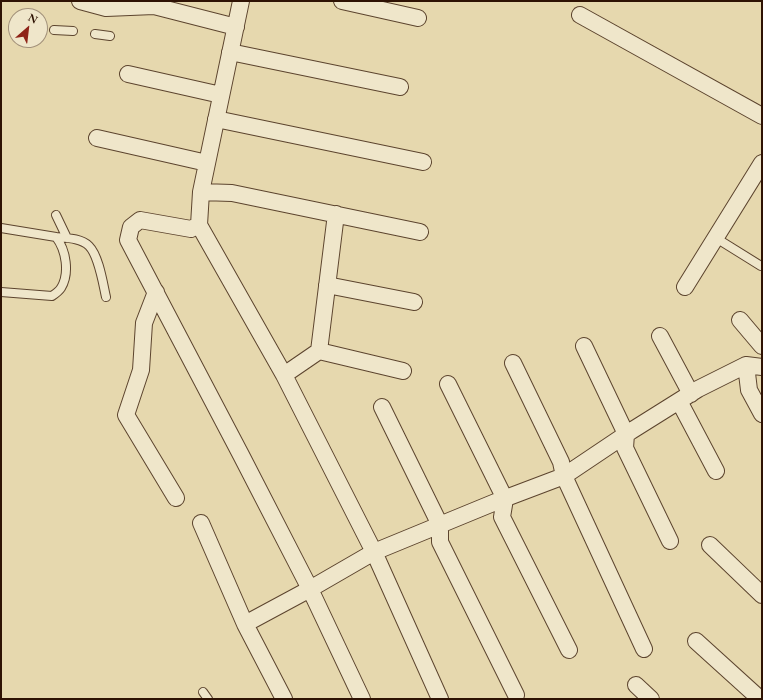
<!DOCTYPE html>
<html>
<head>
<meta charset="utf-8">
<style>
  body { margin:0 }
  #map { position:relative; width:763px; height:700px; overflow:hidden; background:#e6d8ae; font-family:"EB Garamond",serif }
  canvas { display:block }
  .frame { position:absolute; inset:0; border:2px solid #2e1203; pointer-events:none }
  .north { position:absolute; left:8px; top:8px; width:40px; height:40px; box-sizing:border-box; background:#efe6ca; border:1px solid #a2917a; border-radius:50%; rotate:28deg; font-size:11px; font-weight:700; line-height:16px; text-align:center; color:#2e1203 }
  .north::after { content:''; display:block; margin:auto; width:14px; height:18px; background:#8f2418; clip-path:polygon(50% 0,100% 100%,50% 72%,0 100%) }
</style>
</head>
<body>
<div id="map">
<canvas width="763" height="700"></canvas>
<div class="frame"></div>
<div class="north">N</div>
</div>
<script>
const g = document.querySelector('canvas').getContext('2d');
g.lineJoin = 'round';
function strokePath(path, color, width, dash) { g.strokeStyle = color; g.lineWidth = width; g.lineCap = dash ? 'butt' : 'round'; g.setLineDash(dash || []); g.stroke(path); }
const service = new Path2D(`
  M54,30L73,31
  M95,34L110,36
  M56,215L67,238
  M1,228L56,237C66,250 70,273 61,288C59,291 55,294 52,296L1,292
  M56,237C66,238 81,238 89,246C99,256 103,284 106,297
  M716,238L761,266
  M203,692L208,699`);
const minor = new Path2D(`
  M80,1L106,8L154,6L236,27
  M241,1L201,192L199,225L284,375L374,552L440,699
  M342,1L418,18
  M580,15L762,116
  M230,52L400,87
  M128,74L221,95
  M216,119L423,162
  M97,138L207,163
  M201,192L232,193L420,232
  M199,225L191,229L140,220L131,227L128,240L241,455L310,589L362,699
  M327,285L414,302
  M685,287L762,163
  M156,292L144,323L141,370L126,415L176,498
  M740,320L762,346
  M660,336L691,394
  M584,346L626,434L625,448L670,541
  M319,351L403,371
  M513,363L561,462L564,476L644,649
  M746,365L749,390L762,414
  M284,375L319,351L336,214
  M448,384L505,499L502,517L569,650
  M679,401L716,471
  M382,407L440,525V542L516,695
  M201,523L245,624L284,699
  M710,545L762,595
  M245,624L310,589L374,552L498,501L564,476L631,431L698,389L746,365L762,367
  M696,641L760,699
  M636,685L651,699`);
strokePath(service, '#5c442e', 10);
strokePath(minor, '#5c442e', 18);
strokePath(service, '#efe6ca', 8);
strokePath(minor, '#efe6ca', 16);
</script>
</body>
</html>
